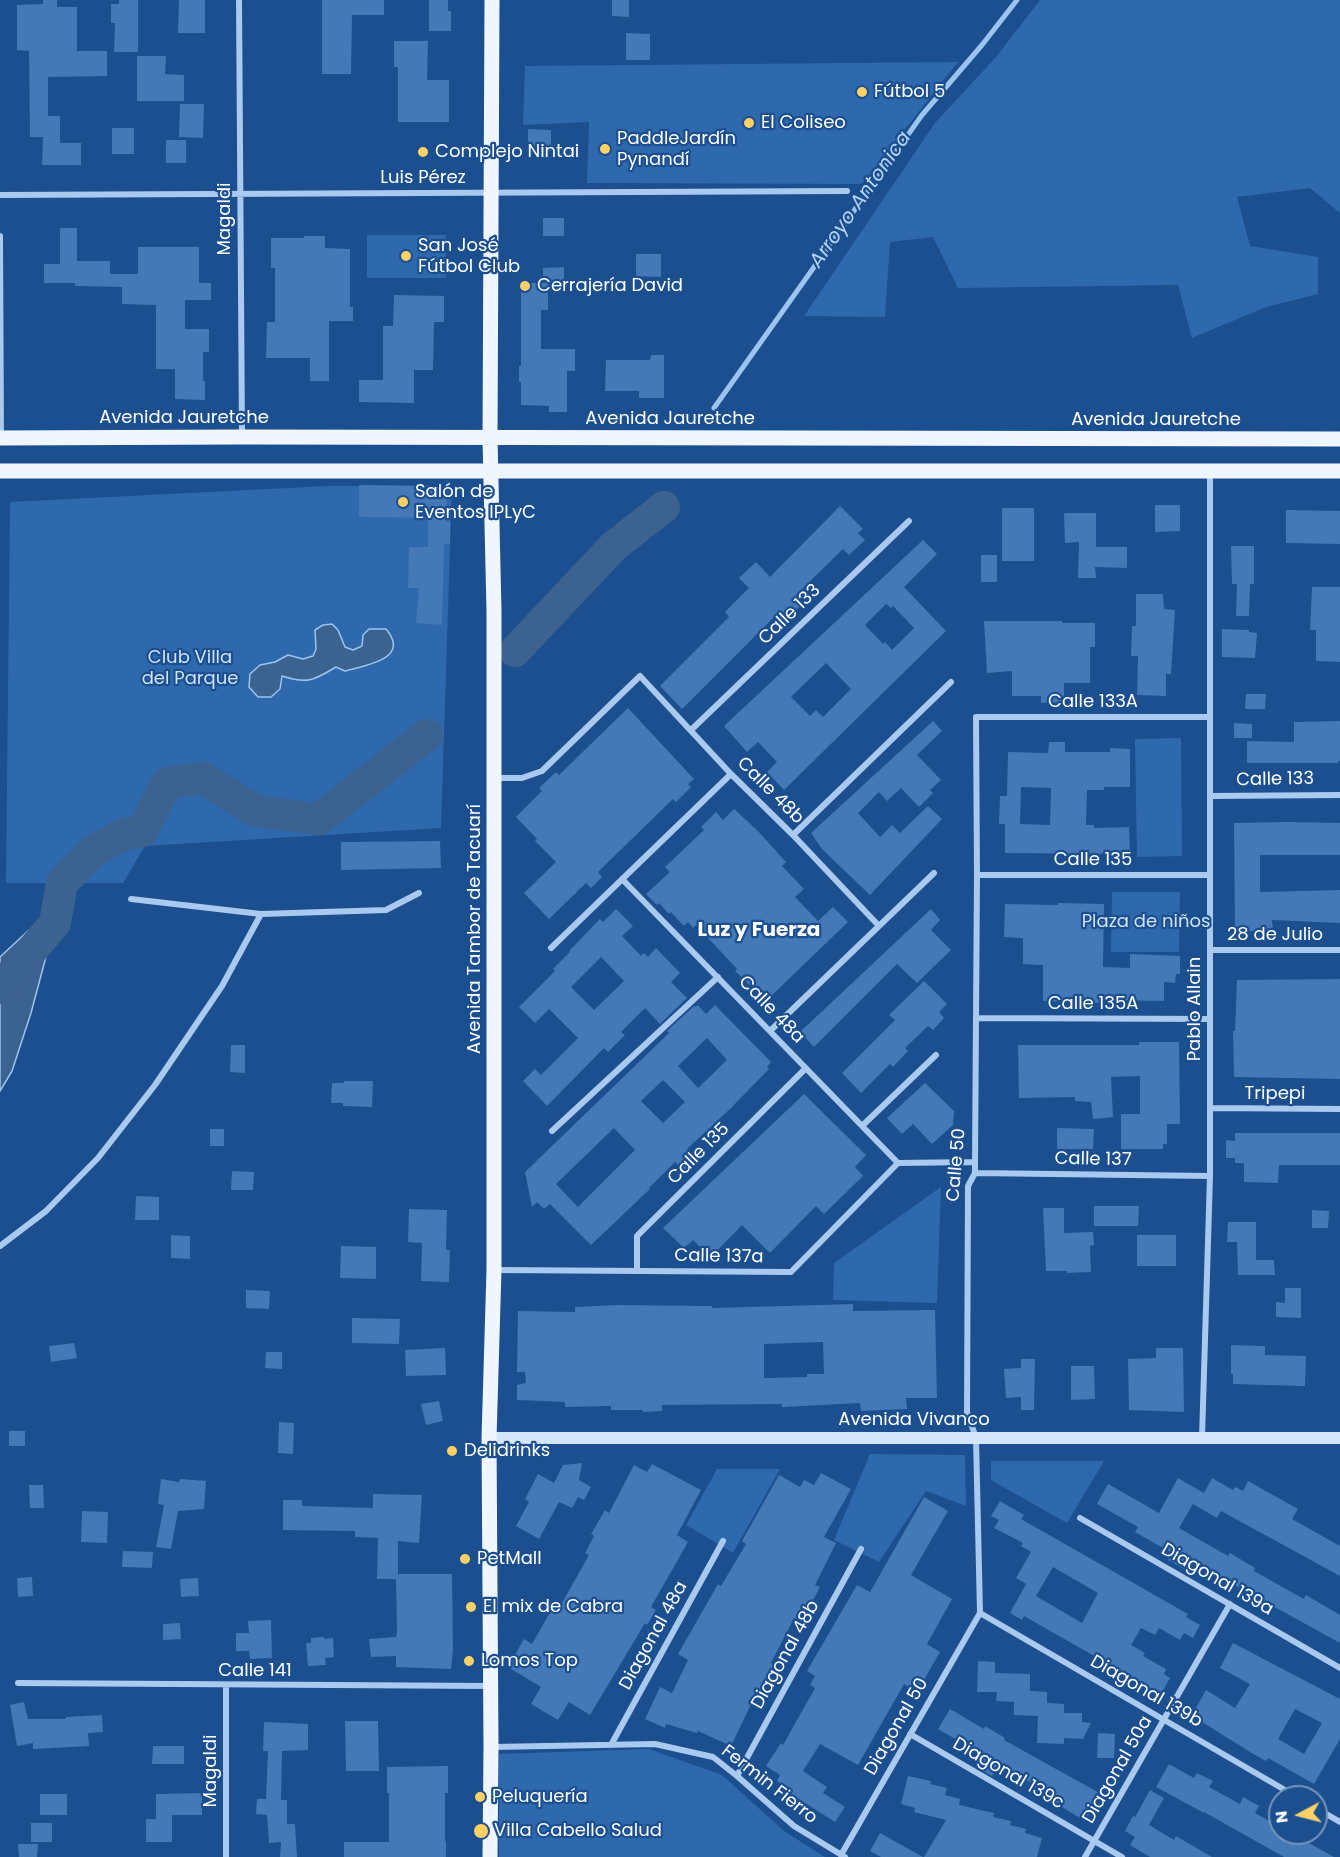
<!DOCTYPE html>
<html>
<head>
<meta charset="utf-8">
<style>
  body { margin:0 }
  #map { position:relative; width:1340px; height:1857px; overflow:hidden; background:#1b4f8f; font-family:Poppins,sans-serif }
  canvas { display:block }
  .north { position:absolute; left:1268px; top:1785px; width:60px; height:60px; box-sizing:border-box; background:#1b4f8f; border:2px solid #7695bc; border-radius:50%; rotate:263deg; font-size:16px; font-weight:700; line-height:24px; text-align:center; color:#fff }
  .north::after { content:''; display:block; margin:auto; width:21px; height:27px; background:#ffd166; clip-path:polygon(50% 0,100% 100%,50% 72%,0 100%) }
</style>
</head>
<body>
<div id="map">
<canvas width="1340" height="1857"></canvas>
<div class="north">N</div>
</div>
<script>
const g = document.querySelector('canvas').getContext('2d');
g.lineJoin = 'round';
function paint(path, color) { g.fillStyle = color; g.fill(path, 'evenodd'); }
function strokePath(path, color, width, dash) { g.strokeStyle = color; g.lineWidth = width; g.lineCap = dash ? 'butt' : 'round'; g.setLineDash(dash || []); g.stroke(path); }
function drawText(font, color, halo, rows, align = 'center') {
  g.font = font + ' Poppins,sans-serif'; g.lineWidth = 4.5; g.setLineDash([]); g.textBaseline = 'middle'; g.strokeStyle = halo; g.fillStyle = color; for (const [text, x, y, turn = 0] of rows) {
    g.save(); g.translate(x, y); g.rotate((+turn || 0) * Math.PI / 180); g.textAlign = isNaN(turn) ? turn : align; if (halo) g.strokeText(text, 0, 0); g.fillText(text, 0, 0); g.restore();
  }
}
paint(new Path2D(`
  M1040,0H1340V213L1310,188L1237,197L1250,246L1318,257V294L1266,307L1192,338L1178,285L958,288L933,237L890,242L885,317L804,316L935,123L996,57Z
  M958,62L862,184L587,183L589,122L523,125L525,66Z
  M367,235H446V278H367Z
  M329,486H452L441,828L145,846L123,883H6L10,502Z
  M1181,738L1182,856L1137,857L1135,739Z
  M1112,892H1180L1179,952H1111Z
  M941,1187L937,1303L833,1300L834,1263Z
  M870,1454L965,1455L966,1506L926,1491L879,1562L834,1540Z
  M991,1461H1104L1067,1523L991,1480Z
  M717,1469H780L733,1553L686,1525Z
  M649,1749L722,1775L784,1831L825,1857H499V1754Z`), '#2e69ad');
const water = new Path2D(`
  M332,624L338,630L345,647L353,650L362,646L363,635L369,629H386C411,659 366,665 345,671L336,667C313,681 307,684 282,676L280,689L271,697H258L249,687L250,674L260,665L275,662L288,655L303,659L313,656L316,649L315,630L323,625Z
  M55,923L31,1013L12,1071L0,1091V957L29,930Z`);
paint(water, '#3c6290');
strokePath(water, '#9cc4f0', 1.5);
strokePath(new Path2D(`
  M714,408L922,115L982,45L1017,0`), '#9cc4f0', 5);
strokePath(new Path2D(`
  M515,651L614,546L664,507
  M0,988L55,923L62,883L94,851L123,835L142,831L167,783L203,778L256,811L319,819L427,735`), '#3c6290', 32);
paint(new Path2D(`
  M43,0H57V7H77V51H107V76L48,77V116H60V143H81V165H42L43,137H30L29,51L17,50V5L43,4Z
  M119,0H138V52H114L115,23H111V4H119Z
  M179,0H205V33H178Z
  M322,0H384V15H352L351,74H322Z
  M429,0H448V11H451V31H429Z
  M612,0H629V17L612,16Z
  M626,33L650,34V60H626Z
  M394,41H428L427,80H449V122H398V67H394Z
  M137,56H166L165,74L184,75V101H137Z
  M180,104H204L203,138L179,137Z
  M112,128H134V154H112Z
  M528,129L551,130V151L528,150Z
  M166,140H186V163H166Z
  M543,218H564V236H543Z
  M60,228H77V261H110V274H138V247H199V283H211V300H185V329H209V352H203V381H205V400L175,399V369H156V305L122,304V287L75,286V283H44V264H60Z
  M304,236H325V248L350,249V307H353V321H329V381H310V358H266L267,322H275V268H271V238H304Z
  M636,254H661V277L636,276Z
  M564,267V281H543V268Z
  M521,283H548V310H541V349H575V371H567V412H549V406L521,405V382H519V366H521Z
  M394,295L444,296V322H434L433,370H414V403L359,402V380H383V326H393Z
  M651,355H664V398H639V391H605L606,360H650Z
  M359,485L447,486L446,521H450V544H444L442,625L416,623L419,588H408L409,547H428V518L359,517Z
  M1155,505H1180V531L1155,532Z
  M840,506L863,529L858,533L865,540L849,555L843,549L796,595L803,603L786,621L778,613L682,709L660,686L729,617L725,612L749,588L739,578L756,562L770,577Z
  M1002,508H1034V561H1002Z
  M1286,510L1340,511V544L1286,543Z
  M1064,513H1096V547H1127V568L1095,567L1096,578H1078L1079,542L1065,543Z
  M923,540L937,554L904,587L946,631L784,790L767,772L777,762L758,742L747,752L724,726ZM886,604L891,608L893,606L914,628L892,650L885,642L883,644L865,625ZM826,663L851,689L823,717L816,710L810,716L791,697Z
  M1231,546H1254V584H1250L1249,616H1236L1237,584H1232Z
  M981,555H997V582H981Z
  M1312,587H1340V662L1316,661V630H1310Z
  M1136,594H1163L1164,609L1175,610L1171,674H1166V696L1137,695L1138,656H1131L1132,626H1136Z
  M984,621H1062V623H1095V647H1090V683H1064V702L1041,703V696H1012V671L987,673Z
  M1222,629L1249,630V632L1257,633L1255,658L1222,657Z
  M1246,694H1266L1265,709H1245Z
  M628,708L694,779L688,784L691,787L676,802L673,799L598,872L602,877L591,888L586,883L549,919L524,893L556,862L535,841L537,839L516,817L542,791L539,788L556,772L559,775Z
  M933,721L942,731L917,755L941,780L930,790L933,793L919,807L901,788L887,801L879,792L858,813L880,837L892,825L900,833L928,806L942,819L870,895L822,849L811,833Z
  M1340,721V761H1338V763H1247V741L1294,742V722Z
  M1234,723L1252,724V738H1234Z
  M1049,742H1065V752H1110V748L1130,749V787H1104V790H1087L1086,825H1094V828L1129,827L1130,854L1005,853V824H999L1000,796H1007L1008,752L1048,753ZM1021,787L1051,788L1050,825L1020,824Z
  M734,809L757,830L786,862L782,866L804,889L795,897L818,921L833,907L848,922L766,1001L735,971L737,969L696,925L693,928L688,922L684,926L671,912L669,914L659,903L657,905L646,894L670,872L665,867L704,830L701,827L716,812L723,820Z
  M1287,822L1340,823V855H1260V892L1340,890V923L1272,920L1273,931H1235L1234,823Z
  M440,841L441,868L341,870V842Z
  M1058,903L1104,904L1103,967L1130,968V954L1180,956V974H1176L1175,983L1164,982V1001L1103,1000V1003L1043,1001V965L1023,964V938L1004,937L1005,904L1058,905Z
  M616,909L633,926L622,936L641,956L644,953L648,957L656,948L680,973L671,982L687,998L660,1024L645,1008L621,1032L625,1035L608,1052L604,1048L547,1106L523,1081L535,1069L541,1075L578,1038L549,1009L535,1023L519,1007L555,971L553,969L570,952L569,951L600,919L603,922ZM601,957L624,981L594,1010L571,987Z
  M931,909L940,920L931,930L951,950L917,983L897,964L814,1047L800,1032Z
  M1340,979V1079L1234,1077L1233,1031H1235L1237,980Z
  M924,981L947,1004L939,1012L944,1018L933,1030L928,1026L905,1048L908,1051L893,1067L890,1064L861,1093L842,1073L895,1020L889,1015Z
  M698,1005L706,1014L715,1005L771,1062L767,1067L769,1069L731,1108L687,1149L697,1158L684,1171L675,1162L649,1188L650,1189L591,1245L550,1204L544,1209L537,1202L532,1207L525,1172L669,1033L667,1031L694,1006L696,1007ZM707,1038L727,1060L698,1088L678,1066ZM663,1080L685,1102L663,1123L641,1101ZM614,1128L635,1150L578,1207L556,1184Z
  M1139,1042H1179L1180,1124H1167V1144H1163V1149H1121V1114H1140V1076L1111,1077L1113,1117L1093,1119L1091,1102L1075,1101V1097L1019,1098L1018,1045H1139Z
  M231,1045H245V1073L230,1072Z
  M344,1081H373L372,1107L343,1106V1103H331L332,1083H344Z
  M925,1083L954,1111L953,1125L932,1144L913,1124L902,1134L887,1118Z
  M804,1094L866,1155L855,1167L863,1176L824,1214L816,1206L770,1253L742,1225L711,1257L693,1240L684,1248L663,1228Z
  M1057,1128L1094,1129L1093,1149H1057Z
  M210,1129H224V1146H210Z
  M1235,1133H1340V1165H1279L1278,1183L1244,1182V1163H1235V1158H1226V1140L1235,1141Z
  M232,1171L254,1172L253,1190H231Z
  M136,1196L159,1197V1220H135Z
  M1094,1206H1139L1138,1226H1094Z
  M1043,1208H1064V1233L1093,1232L1094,1245L1090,1246L1091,1272L1067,1273V1271H1046Z
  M409,1209L447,1210L446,1250H450L449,1282L421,1281L422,1243L408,1242Z
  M1312,1210L1329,1211L1328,1228H1312Z
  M1228,1222H1256V1260H1274L1275,1275H1238L1237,1242H1227Z
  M171,1235L190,1236V1259L171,1258Z
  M1137,1235H1176V1266H1137Z
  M341,1246L376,1247V1279L340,1278Z
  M1285,1288H1301V1318L1276,1317V1302L1285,1303Z
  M246,1290L270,1291L269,1309L246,1308Z
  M853,1304V1311L935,1310L937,1398H906L907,1409L861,1411L860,1403L782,1407V1404L662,1405V1411L643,1412V1410H611V1406L565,1407V1402L517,1400V1385L526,1383L525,1372H517L518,1311L575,1312V1307L618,1305L712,1306V1308ZM823,1342L824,1374H807V1377L764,1378V1344Z
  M352,1318L400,1319L399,1344L352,1343Z
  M74,1343L77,1358L51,1362L49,1346Z
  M1231,1345L1265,1346V1355L1306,1356L1305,1386L1233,1384V1374H1231Z
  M445,1348L446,1375L406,1376L405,1350Z
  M1156,1348H1183L1184,1412L1129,1410L1128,1359L1156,1358Z
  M266,1352H282V1369L265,1368Z
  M1021,1359H1035L1034,1410H1021V1397L1006,1398L1004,1369L1021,1368Z
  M1071,1366H1094L1095,1399L1071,1400Z
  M439,1401L443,1421L426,1425L421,1404Z
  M279,1422L294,1423L293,1454L278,1453Z
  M9,1431H25V1446H9Z
  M582,1463L579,1480L591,1487L584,1500L578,1497L572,1508L559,1502L539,1539L516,1526L529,1502L525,1499L538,1474L554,1483L563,1465Z
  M652,1464L701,1490L677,1535L688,1542L651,1607L656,1610L647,1625L645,1623L590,1715L569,1702L558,1720L531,1704L541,1687L508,1667L524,1639L532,1644L557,1600L562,1603L589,1555L585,1553L594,1536L591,1534L605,1510L609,1513L634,1465L647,1472Z
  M821,1473L851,1489L824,1537L836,1543L815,1585L820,1587L802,1622L794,1618L771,1663L775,1665L766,1684L763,1683L757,1694H756L731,1746L698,1731L697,1733L666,1724L665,1728L645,1719L660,1687L672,1693L688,1660L678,1654L718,1584L721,1586L746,1544L742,1541L779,1475L800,1487L804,1480L814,1485Z
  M1178,1478L1204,1493L1212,1478L1233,1490L1235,1487L1243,1491L1248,1481L1298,1509L1292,1519L1340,1546V1576L1221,1511L1217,1518L1193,1504L1179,1528L1228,1556L1230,1553L1255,1568L1254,1571L1304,1599L1306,1595L1340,1615V1643L1189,1560L1184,1569L1168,1560L1172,1553L1135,1532L1138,1527L1097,1504L1108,1484L1159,1513Z
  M161,1479L179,1482L180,1479L206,1481L204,1509L178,1511L171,1549L156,1547L164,1505L158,1504Z
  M29,1485H43L44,1508H30Z
  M373,1494L422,1495L419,1543L398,1541V1574H452L453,1650L451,1669L396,1667V1656L371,1657L369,1639L396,1637L397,1632L396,1579H377L378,1538L355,1537V1531L283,1530V1500H302V1506L373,1508Z
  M924,1497L948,1511L911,1575L952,1599L927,1644L940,1652L917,1692L904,1684L858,1765L820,1744L803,1771L827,1787L823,1793L845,1807L835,1822L791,1794L793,1791L777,1781L780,1775L766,1766L781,1743L783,1745L815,1688L810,1685L815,1676L807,1671L857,1585L870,1592Z
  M1000,1501L1024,1515L1021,1519L1188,1614L1186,1617L1200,1625L1193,1638L1184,1633L1180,1640L1159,1628L1155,1635L1141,1628L1131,1645L1145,1653L1143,1656L1166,1669L1164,1674L1170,1678L1161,1694L1024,1616L1022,1620L1010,1613L1026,1584L1016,1578L1031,1552L1021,1546L1023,1543L994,1528L999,1520L991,1516ZM1053,1567L1098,1593L1082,1623L1036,1596Z
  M82,1511L108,1512L107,1543L81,1542Z
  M123,1551L153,1552L152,1568L122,1567Z
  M32,1577L33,1596L18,1597L17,1578Z
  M198,1578L199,1596L181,1597L180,1579Z
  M271,1620L272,1658L250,1659L249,1651H236V1633H249L248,1621Z
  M180,1623L181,1639L163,1640V1624Z
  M324,1637V1639L333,1638L334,1657L325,1658L326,1665L308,1666L306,1643H311V1638Z
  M1233,1643L1340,1699V1739L1314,1784L1268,1758L1266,1761L1250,1752L1199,1720L1201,1718L1193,1713L1206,1690L1235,1708L1250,1684L1220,1668ZM1295,1709L1322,1723L1304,1754L1278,1739Z
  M978,1661L995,1662V1673L1030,1674V1691L1047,1692V1703L1064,1704V1713H1082V1722L1091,1723L1083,1739L1064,1738V1744L1037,1743L1038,1716L1014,1715V1702L996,1701L997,1692H977Z
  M24,1702L28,1719H66V1717L102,1715L103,1732L88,1733L89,1746L33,1749V1743L17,1746L10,1705Z
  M950,1709L984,1729L985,1726L1005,1738L1004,1740L1101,1794L1085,1821L1032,1789L1035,1785L999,1764L992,1776L978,1768L985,1756L938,1729Z
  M345,1721H378L379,1771H346Z
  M264,1722L308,1724V1750L282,1751L281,1800H287V1824H295L297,1857H280L281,1842L269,1843L267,1815L256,1814L257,1799H266L268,1751H263Z
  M1098,1733L1115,1734L1114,1758H1097Z
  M153,1746H184V1764H152Z
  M1169,1764L1194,1778L1197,1773L1213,1781L1209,1787L1240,1804L1243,1797L1259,1806L1255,1813L1280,1827V1833H1291L1334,1857H1284L1204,1812V1813L1156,1787Z
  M448,1766V1793H445V1841H446V1857H344V1842H389V1793H387V1767Z
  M908,1776L931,1781L930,1784L947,1788L945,1795L960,1799L959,1805L994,1813L993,1817L1011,1821L1010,1825L1026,1829L1025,1833L1042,1838L1037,1857H924L946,1820L914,1812L915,1808L901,1804Z
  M1150,1790L1164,1798L1149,1825L1174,1840L1176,1836L1212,1857H1150L1130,1845L1135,1837L1125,1831L1133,1816L1135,1817Z
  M202,1793V1815H172V1842H146V1819H156V1794Z
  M40,1794H67V1815H40Z
  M31,1823H52V1842H31Z
  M880,1833L923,1857H881L870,1851Z
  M18,1844H38L37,1857H19Z`), '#4478b7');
strokePath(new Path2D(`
  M239,0L242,436
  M0,195L847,191
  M0,236L1,438
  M691,730L909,521
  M494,778H522L542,771L640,676L731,774L793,835L879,926
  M1210,796L1340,795
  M793,835L951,682
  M977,875H1210
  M622,879L898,1163
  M131,899L261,914
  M551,948L731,774
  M1210,950H1340
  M976,1018L1210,1019
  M770,1031L934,873
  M1210,1108L1340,1109
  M862,1126L936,1055
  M552,1131L718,977
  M898,1163L975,1162
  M975,1173L1210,1176
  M0,1246L46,1211L98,1158L155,1085L222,986L261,914L386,910L419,893
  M495,1270L791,1272L898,1163
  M637,1271V1236L806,1068
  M1202,1438L1210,1176V471
  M1080,1518L1340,1668
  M980,1613L976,1438L967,1412L968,1186L975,1173V1162L977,875L976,717H1210
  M980,1613L1297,1797
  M18,1683L490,1686
  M226,1685V1857
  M910,1734L1122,1857
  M611,1745L723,1541
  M492,1747L655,1744L713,1757L737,1776L794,1826L845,1857
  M737,1776L861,1549
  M1316,1808L1340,1822
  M841,1855L980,1613
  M1085,1857L1230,1604`), '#a9c9ee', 6);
strokePath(new Path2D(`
  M489,1438H1340`), '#d6e6fa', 12);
strokePath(new Path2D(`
  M0,438L242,437L1340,439
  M0,471H1340
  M490,1857L491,1747L489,1438L494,1270V611L490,438L492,0`), '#f0f6ff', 15);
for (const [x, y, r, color] of [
  [862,92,6,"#ffd166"],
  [749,123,6,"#ffd166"],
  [605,149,6,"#ffd166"],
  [423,152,6,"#ffd166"],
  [406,256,6,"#ffd166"],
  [525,286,6,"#ffd166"],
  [403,502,6,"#ffd166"],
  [452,1451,6,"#ffd166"],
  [465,1559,6,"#ffd166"],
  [471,1607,6,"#ffd166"],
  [469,1661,6,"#ffd166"],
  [480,1797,6,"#ffd166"],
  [481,1831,8,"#ffd166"]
]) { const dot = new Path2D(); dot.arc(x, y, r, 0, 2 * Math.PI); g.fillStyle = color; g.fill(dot); strokePath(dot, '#1b4f8f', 2); }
drawText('18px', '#fff', '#1b4f8f', [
  ["Fútbol 5",874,92],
  ["El Coliseo",761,123],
  ["PaddleJardín",617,139],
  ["Pynandí",617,160],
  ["Complejo Nintai",435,152],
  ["San José",418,246],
  ["Fútbol Club",418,267],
  ["Cerrajería David",537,286],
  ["Salón de",415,492],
  ["Eventos IPLyC",415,513],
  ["Delidrinks",464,1451],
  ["PetMall",477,1559],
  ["El mix de Cabra",483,1607],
  ["Lomos Top",481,1661],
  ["Peluquería",492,1797],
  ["Villa Cabello Salud",494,1831]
], 'left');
drawText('18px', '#fff', '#1b4f8f', [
  ["Luis Pérez",423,178],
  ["Magaldi",225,219,-90],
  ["Avenida Jauretche",184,418],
  ["Avenida Jauretche",670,419],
  ["Avenida Jauretche",1156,420],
  ["Calle 133",790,615,-44],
  ["Calle 133A",1093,702],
  ["Calle 133",1275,780,-1],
  ["Calle 48b",770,791,45],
  ["Calle 135",1093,860],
  ["Avenida Tambor de Tacuarí",475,929,-90],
  ["28 de Julio",1275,935],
  ["Calle 135A",1093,1004],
  ["Pablo Allain",1195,1009,-90],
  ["Calle 48a",771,1010,46],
  ["Tripepi",1275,1094],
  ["Calle 135",699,1154,-45],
  ["Calle 137",1093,1160,1],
  ["Calle 50",957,1165,-85],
  ["Calle 137a",719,1257,1],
  ["Avenida Vivanco",914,1420],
  ["Diagonal 139a",1217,1580,30],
  ["Diagonal 48a",654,1636,-61],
  ["Diagonal 48b",786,1655,-61],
  ["Calle 141",255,1671],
  ["Diagonal 139b",1146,1692,30],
  ["Diagonal 50",897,1727,-60],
  ["Diagonal 50a",1118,1770,-60],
  ["Magaldi",211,1771,-90],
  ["Diagonal 139c",1008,1774,30],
  ["Fermin Fierro",769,1785,38]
]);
drawText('18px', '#cfe3fa', '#1b4f8f', [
  ["Club Villa",190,658],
  ["del Parque",190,679],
  ["Plaza de niños",1146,922]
]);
drawText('italic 20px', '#b5d3f5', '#1b4f8f', [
  ["Arroyo Antonica",861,200,-55]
]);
drawText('bold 20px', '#fff', '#1b4f8f', [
  ["Luz y Fuerza",759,931]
]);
</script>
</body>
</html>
